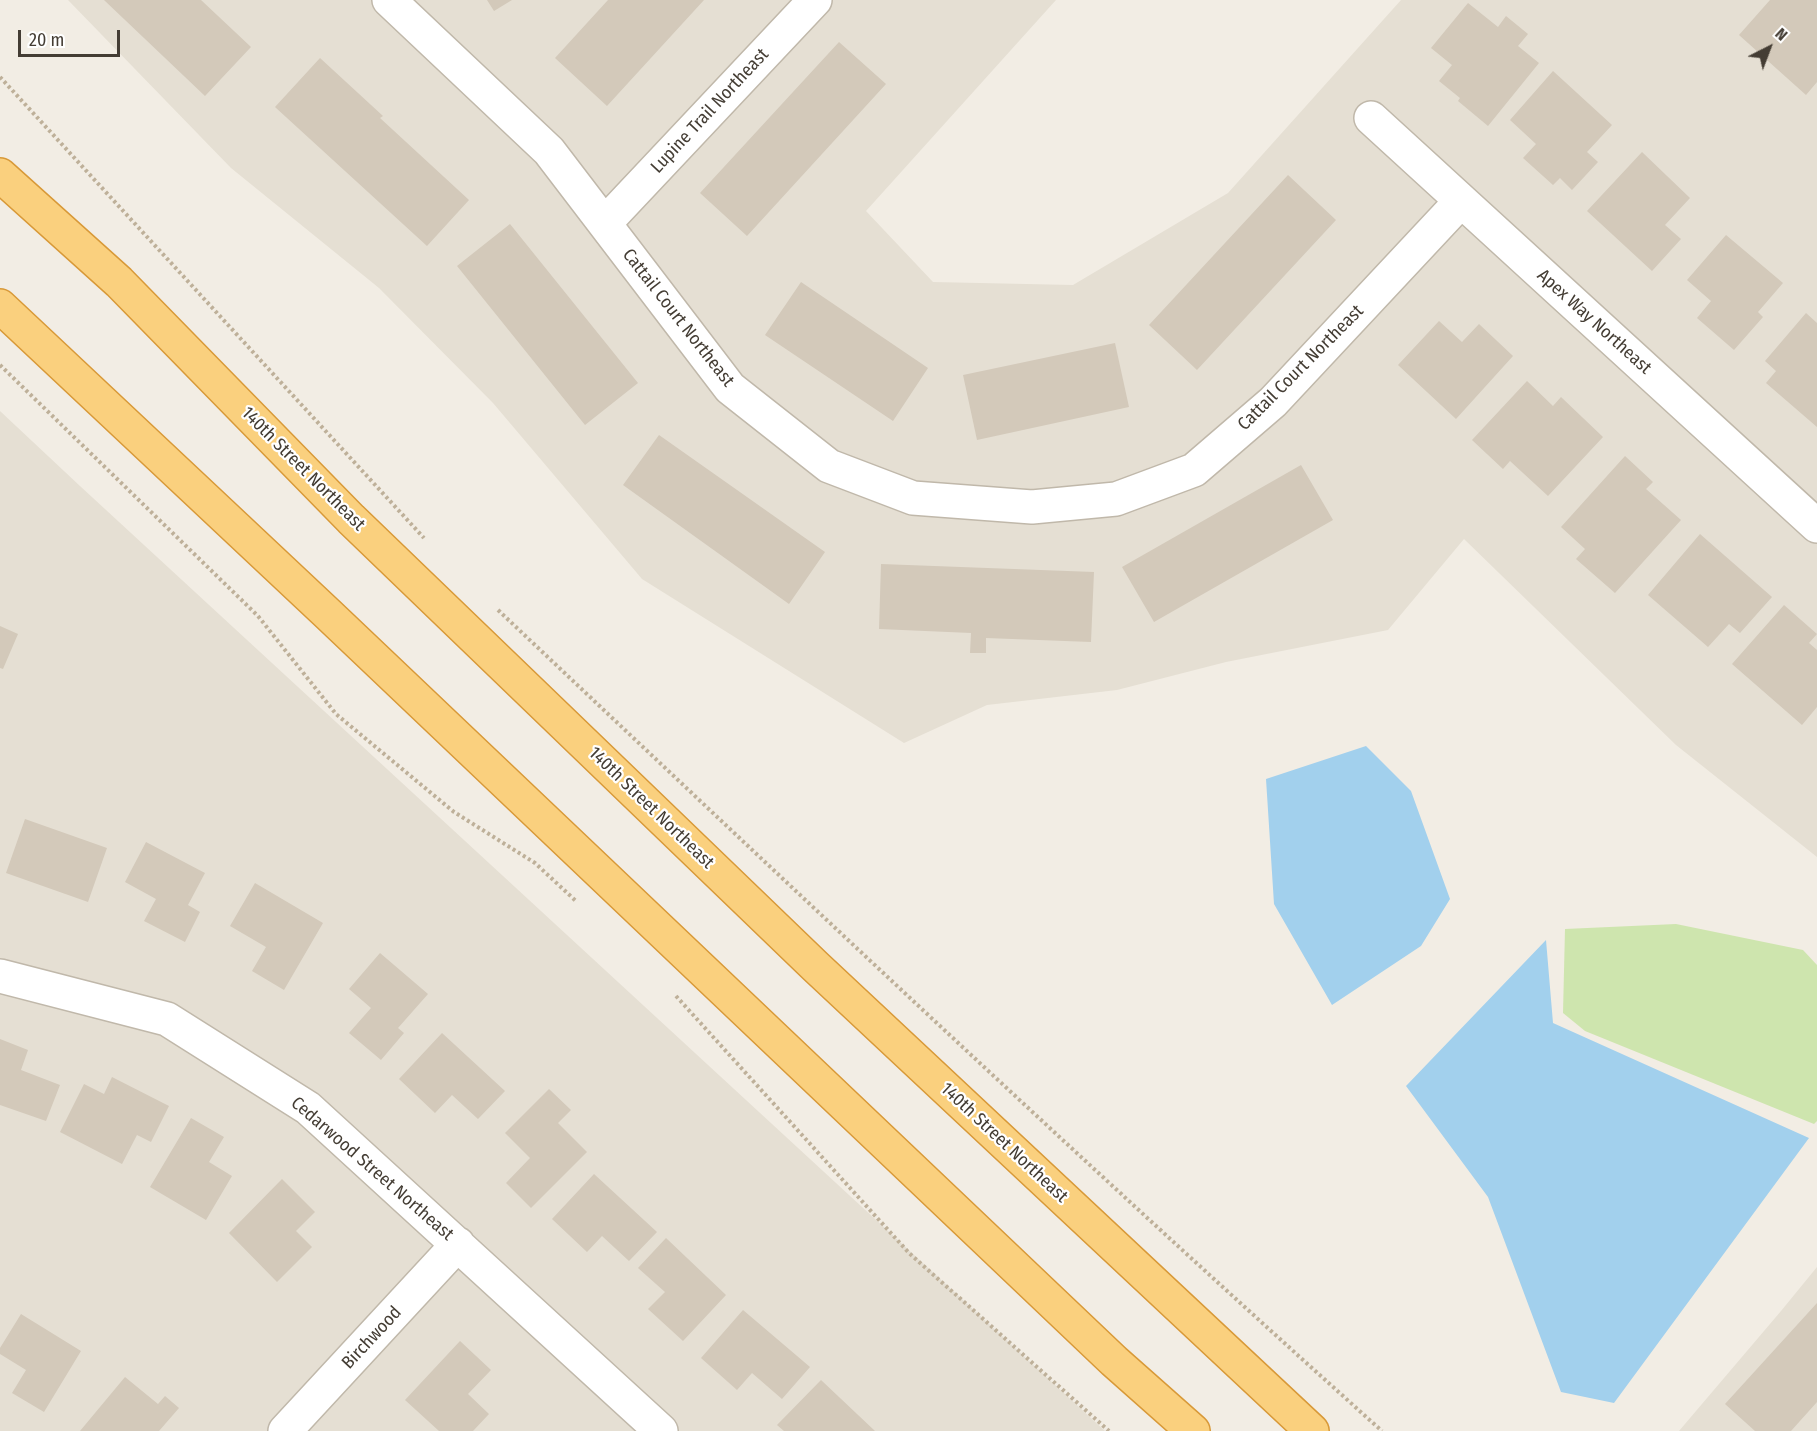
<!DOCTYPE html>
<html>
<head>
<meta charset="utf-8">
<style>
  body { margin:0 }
  #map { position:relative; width:1817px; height:1431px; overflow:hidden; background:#f2ede4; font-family:"Fira Sans Condensed",sans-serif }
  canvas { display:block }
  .north { position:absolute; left:1739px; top:18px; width:60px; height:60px; -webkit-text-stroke:4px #fff; paint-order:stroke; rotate:42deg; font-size:16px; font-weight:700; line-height:24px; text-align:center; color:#443d34 }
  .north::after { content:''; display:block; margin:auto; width:21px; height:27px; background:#443d34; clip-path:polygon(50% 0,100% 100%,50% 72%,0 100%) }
  .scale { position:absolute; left:18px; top:30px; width:102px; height:27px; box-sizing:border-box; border:3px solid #443d34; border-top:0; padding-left:8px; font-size:18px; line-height:21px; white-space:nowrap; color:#443d34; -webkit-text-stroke:4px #fff; paint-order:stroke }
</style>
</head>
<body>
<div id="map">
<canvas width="1817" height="1431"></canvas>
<div class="north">N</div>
<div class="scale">20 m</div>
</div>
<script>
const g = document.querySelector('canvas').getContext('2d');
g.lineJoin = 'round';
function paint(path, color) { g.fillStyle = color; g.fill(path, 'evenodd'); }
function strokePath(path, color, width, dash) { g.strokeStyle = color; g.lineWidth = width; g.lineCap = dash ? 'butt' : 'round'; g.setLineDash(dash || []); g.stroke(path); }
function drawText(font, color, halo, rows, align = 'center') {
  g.font = font + ' "Fira Sans Condensed",sans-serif'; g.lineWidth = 4.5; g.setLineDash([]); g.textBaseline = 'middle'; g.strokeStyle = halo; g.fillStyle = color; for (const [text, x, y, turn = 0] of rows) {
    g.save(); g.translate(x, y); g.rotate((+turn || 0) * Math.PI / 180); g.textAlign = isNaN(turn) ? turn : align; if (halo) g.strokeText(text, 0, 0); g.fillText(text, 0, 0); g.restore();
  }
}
paint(new Path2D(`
  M68,0H1056L866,211L933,282L1073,285L1228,193L1401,0H1817V857L1676,745L1464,539L1388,630L1226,662L1117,690L987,705L904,743L642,579L493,403L379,288L231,168Z
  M0,411L80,486L1105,1431H0Z
  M1817,1267V1431H1679L1781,1311Z`), '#e5dfd3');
paint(new Path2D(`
  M1676,924L1803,950L1817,965V1121L1814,1124L1585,1031L1563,1013L1565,929Z`), '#cee5ae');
paint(new Path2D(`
  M1366,746L1411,791L1450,899L1421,946L1332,1005L1274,904L1266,779Z
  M1546,940L1553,1023L1809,1138L1614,1403L1561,1392L1488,1197L1406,1086Z`), '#a2d0ed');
paint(new Path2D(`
  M104,0H201L251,47L205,96Z
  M487,0H512L494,11Z
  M608,0H704L607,106L555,58Z
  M1770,0H1817V82L1806,95L1739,35Z
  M1468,3L1498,27L1506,16L1528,34L1518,46L1539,63L1488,126L1458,101L1460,98L1439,81L1452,65L1431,48Z
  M839,42L886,84L747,236L700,193Z
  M320,58L383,116L380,118L469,200L427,246L275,107Z
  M1553,71L1612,125L1587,152L1598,162L1572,190L1560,178L1553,185L1523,158L1536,144L1510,120Z
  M1642,152L1690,198L1665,225L1681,239L1652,271L1587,211Z
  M1288,175L1336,220L1197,370L1149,325Z
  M510,224L638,383L585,425L457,266Z
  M1726,235L1783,283L1758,312L1763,317L1734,350L1697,318L1711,301L1687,280Z
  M801,282L928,368L893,421L765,335Z
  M1806,313L1817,323V427L1766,383L1776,371L1765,361Z
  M1439,321L1462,342L1479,324L1513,356L1456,419L1398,365Z
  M1115,343L1129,407L977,440L963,375Z
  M1527,381L1553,406L1561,397L1603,437L1548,496L1510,461L1503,469L1472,440Z
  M659,435L825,552L789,604L623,485Z
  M1625,456L1653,482L1646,489L1681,520L1615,593L1576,559L1585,549L1561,527Z
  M1301,465L1333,520L1154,622L1122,567Z
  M1700,534L1772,597L1740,633L1729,624L1708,647L1648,595Z
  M881,564L1094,572L1091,642L986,638V653H970L971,633L879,629Z
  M1784,605L1817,634L1809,643L1817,650V707L1802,725L1732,664Z
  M0,626L18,634L3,669L0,668Z
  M25,819L107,848L88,902L6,873Z
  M146,842L205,873L188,905L200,912L185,942L144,921L156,899L125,882Z
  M255,883L323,923L284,990L252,971L266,947L230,926Z
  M380,953L428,994L398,1028L404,1033L381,1060L349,1033L371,1008L349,989Z
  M442,1033L505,1091L478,1119L452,1095L435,1113L399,1079Z
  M0,1039L28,1050L21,1070L60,1085L46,1121L0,1105Z
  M112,1077L169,1106L151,1142L137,1135L122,1164L60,1132L84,1084L104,1094Z
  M549,1089L571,1110L558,1123L587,1152L531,1208L506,1183L530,1158L505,1133Z
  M191,1118L224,1137L209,1162L232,1176L206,1220L150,1187Z
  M594,1174L657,1232L629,1261L602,1236L587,1252L552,1219Z
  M282,1179L315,1212L296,1231L312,1247L277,1282L229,1233Z
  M666,1238L726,1295L683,1341L648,1309L665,1292L638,1268Z
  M1817,1303V1402L1791,1431H1755L1725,1404Z
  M743,1310L810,1367L782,1399L752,1373L737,1390L701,1358Z
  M21,1314L81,1351L44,1412L12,1393L26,1370L0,1354V1348Z
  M460,1341L491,1370L468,1394L489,1414L473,1431H439L405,1400Z
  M125,1377L158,1404L165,1396L179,1408L159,1431H80Z
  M821,1380L875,1431H784L777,1425Z`), '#d3c9ba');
const minor = new Path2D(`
  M389,0L549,151L730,388L829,466L913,498L1032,507L1116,499L1194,470L1273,402L1461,201
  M1371,118L1817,526
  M605,223L815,0
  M0,976L167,1019L308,1108L661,1431
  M285,1431L458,1244`);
const trunk = new Path2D(`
  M0,175L119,282L351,519L815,966L1312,1431
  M0,306L329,615L1114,1361L1193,1431`);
strokePath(minor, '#c0b8aa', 36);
strokePath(trunk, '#d89938', 36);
strokePath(new Path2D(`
  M0,77L424,538
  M0,365L258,616L336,714L454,812L535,863L577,902
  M498,610C790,886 1083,1163 1382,1431
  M676,996L909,1253L1109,1431`), '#beb099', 4, [3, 3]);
strokePath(minor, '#fff', 33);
strokePath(trunk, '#fad07e', 33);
drawText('18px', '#443d34', '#fff', [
  ["Lupine Trail Northeast",710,111,-47],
  ["Cattail Court Northeast",678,318,52],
  ["Apex Way Northeast",1594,322,42],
  ["Cattail Court Northeast",1301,368,-45],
  ["140th Street Northeast",303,469,45],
  ["140th Street Northeast",651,808,44],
  ["140th Street Northeast",1004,1143,43],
  ["Cedarwood Street Northeast",372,1169,41],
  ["Birchwood",372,1338,-47]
]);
</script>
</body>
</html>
